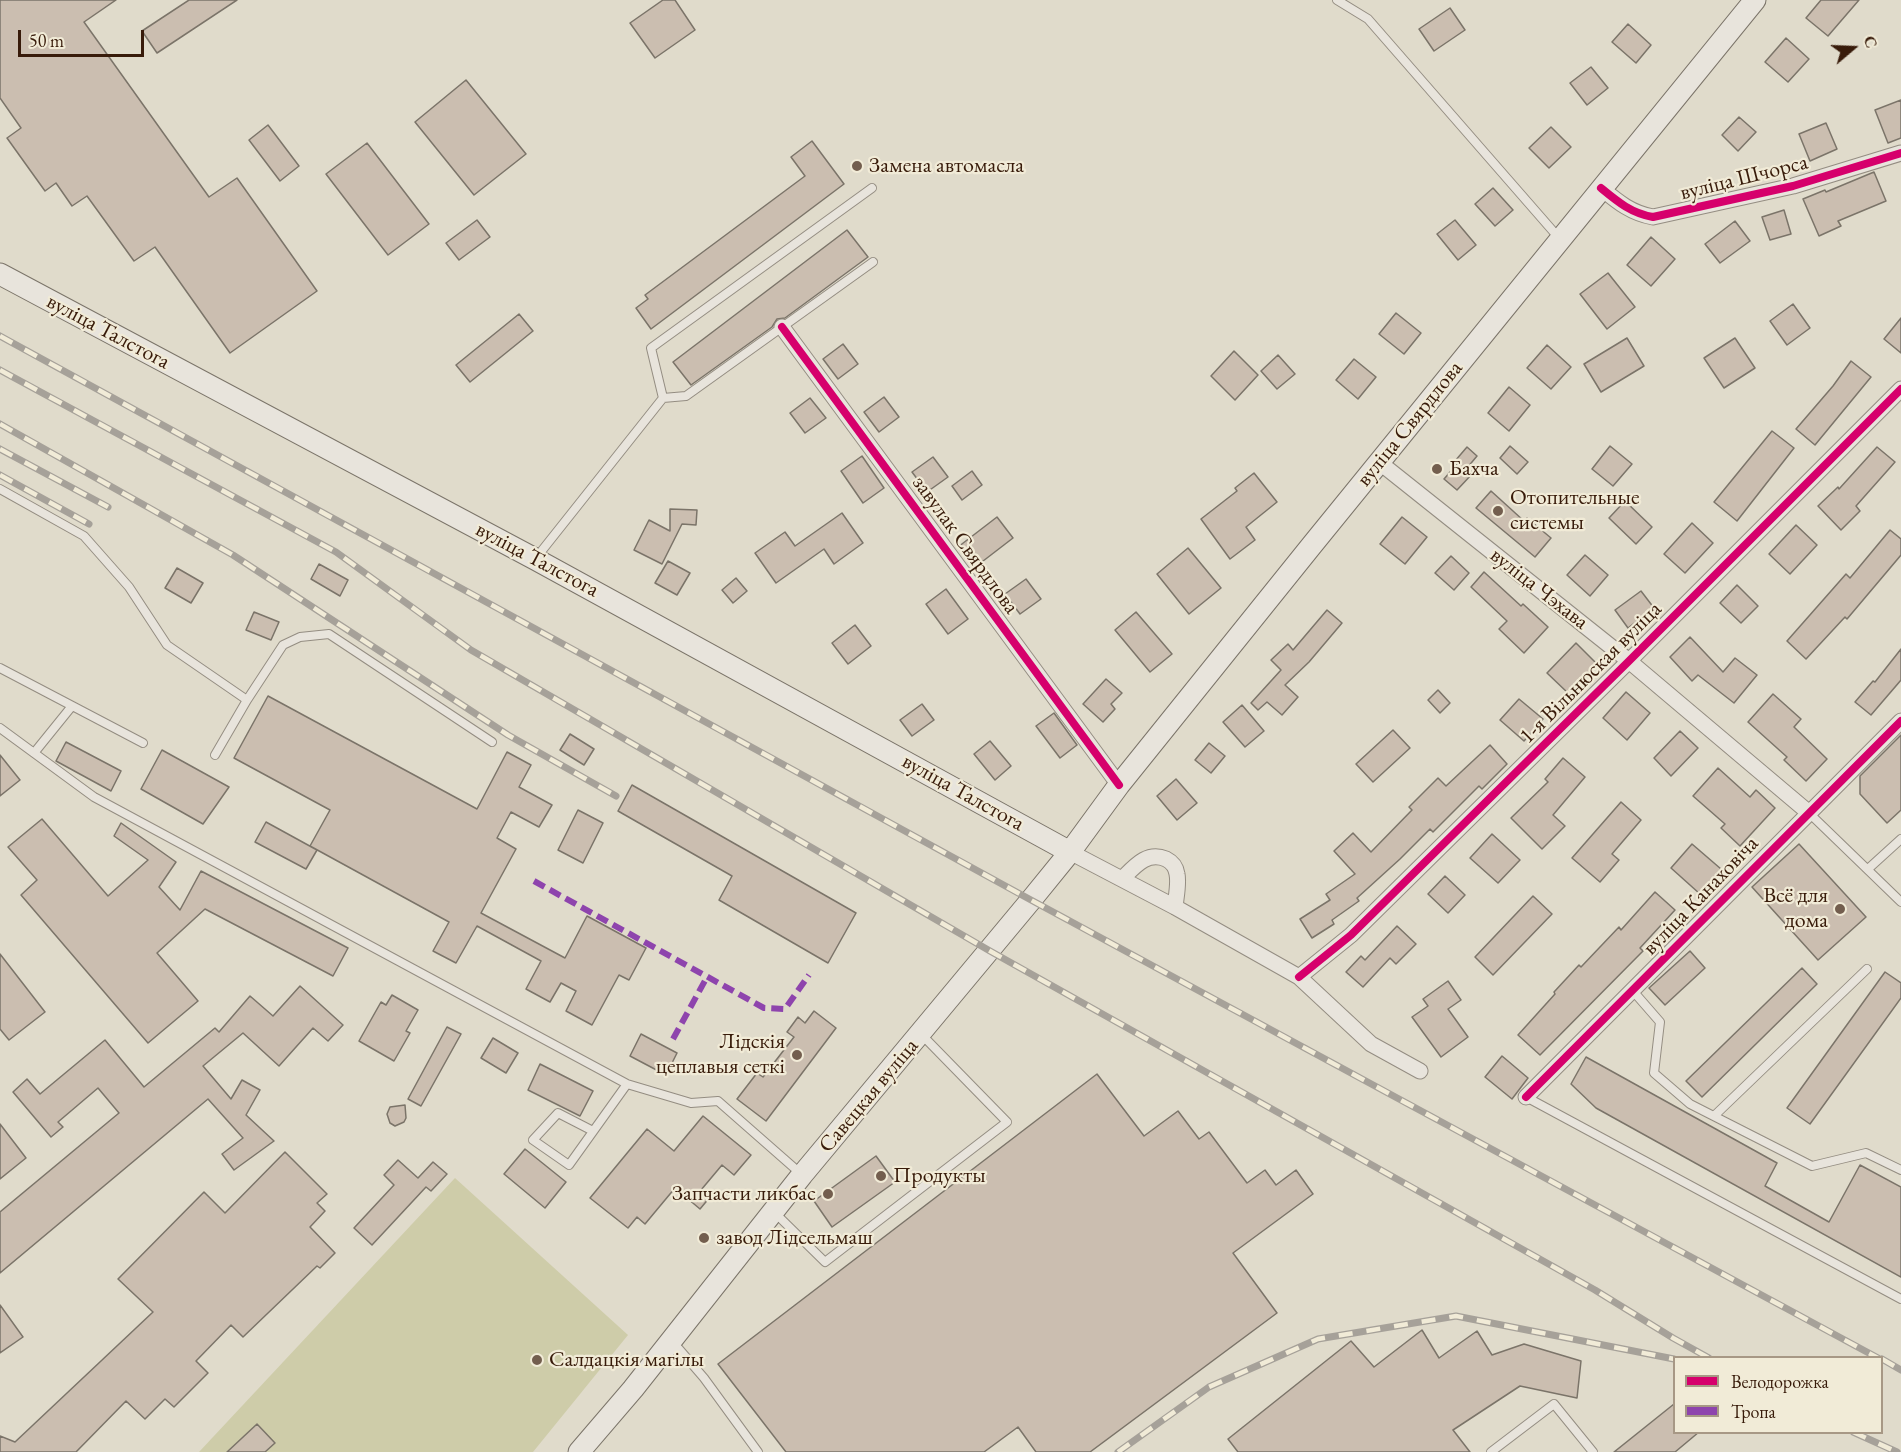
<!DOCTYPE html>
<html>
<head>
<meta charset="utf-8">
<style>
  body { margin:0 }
  #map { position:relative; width:1901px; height:1452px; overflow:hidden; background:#e0dbcb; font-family:"EB Garamond",serif }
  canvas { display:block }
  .legend { position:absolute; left:1673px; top:1356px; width:210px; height:78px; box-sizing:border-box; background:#f1ebd7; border:2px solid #a79885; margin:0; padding:8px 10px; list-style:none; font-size:18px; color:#381b0a }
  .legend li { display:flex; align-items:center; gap:12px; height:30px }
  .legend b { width:30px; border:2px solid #a79885 }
  .north { position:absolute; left:1823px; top:18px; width:60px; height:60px; -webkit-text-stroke:4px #f1ebd7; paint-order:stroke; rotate:71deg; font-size:16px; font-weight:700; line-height:24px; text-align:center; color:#381b0a }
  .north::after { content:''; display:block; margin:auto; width:21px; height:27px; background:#381b0a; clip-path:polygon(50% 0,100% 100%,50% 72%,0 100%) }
  .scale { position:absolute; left:18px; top:30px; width:126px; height:27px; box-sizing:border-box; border:3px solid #381b0a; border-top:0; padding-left:8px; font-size:18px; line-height:21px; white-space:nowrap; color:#381b0a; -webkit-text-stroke:4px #f1ebd7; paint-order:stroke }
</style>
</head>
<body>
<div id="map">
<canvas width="1901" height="1452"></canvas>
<ul class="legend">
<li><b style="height:8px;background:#d6006c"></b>Велодорожка</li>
<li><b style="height:8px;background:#8e44ad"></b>Тропа</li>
</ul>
<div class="north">С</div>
<div class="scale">50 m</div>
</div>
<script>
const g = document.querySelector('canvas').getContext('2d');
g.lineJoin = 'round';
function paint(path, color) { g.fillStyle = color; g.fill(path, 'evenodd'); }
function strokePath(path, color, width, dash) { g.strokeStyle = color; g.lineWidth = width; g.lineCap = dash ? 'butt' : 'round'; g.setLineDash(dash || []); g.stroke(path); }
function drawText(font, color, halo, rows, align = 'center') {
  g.font = font + ' "EB Garamond",serif'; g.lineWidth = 4.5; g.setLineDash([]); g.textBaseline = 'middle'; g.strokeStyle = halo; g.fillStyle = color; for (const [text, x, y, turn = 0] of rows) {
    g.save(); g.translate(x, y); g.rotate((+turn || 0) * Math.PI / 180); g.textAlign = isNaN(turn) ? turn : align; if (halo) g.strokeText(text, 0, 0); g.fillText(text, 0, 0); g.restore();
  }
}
paint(new Path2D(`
  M455,1178L628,1335L533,1452H199Z`), '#cecca9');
const building = new Path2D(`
  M0,0H116L84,22L209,197L237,178L317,291L230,353L155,247L134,261L87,196L72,206L56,183L45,191L7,138L21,128L0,98Z
  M189,0H237L157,53L142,31Z
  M663,0H675L695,30L655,58L630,23Z
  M1821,0H1859L1828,36L1806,18Z
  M1450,8L1465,30L1434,51L1419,29Z
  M1628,24L1651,45L1636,63L1612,42Z
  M1786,38L1809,59L1788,82L1765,62Z
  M1591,67L1608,88L1587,105L1570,83Z
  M466,80L526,154L474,195L415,122Z
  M1901,100V138L1888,143L1875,110Z
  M1739,117L1756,132L1738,151L1722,135Z
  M1826,123L1837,149L1810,161L1799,134Z
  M268,125L299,166L280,181L249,140Z
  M1551,127L1571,147L1549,168L1529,148Z
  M812,141L844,184L651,329L636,308L648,299L645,295L805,176L791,157Z
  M367,143L429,224L388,255L326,174Z
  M1874,172L1886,201L1838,221L1841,226L1819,236L1803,199L1825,190L1826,192Z
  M1493,188L1513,210L1495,226L1475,204Z
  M1784,210L1791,234L1770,240L1762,217Z
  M477,220L490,237L459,260L446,243Z
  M1455,220L1476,245L1458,260L1437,234Z
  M1735,221L1750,241L1720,263L1705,244Z
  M847,230L868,257L785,318L777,319L772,327L691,385L673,362Z
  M1651,237L1675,259L1651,286L1627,265Z
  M1608,273L1635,307L1607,329L1580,294Z
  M1793,304L1810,328L1787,345L1770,321Z
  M1396,313L1421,333L1404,354L1379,334Z
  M519,314L533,331L470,382L456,365Z
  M1901,318V353L1884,339Z
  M1627,338L1644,366L1601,392L1584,364Z
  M1735,338L1755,368L1724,388L1704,358Z
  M843,344L858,364L838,379L823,359Z
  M1547,345L1571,367L1551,389L1527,368Z
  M1234,351L1258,375L1235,400L1211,376Z
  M1278,355L1295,374L1277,389L1261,371Z
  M1354,359L1376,377L1358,399L1336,380Z
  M1851,361L1871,377L1815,445L1796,429L1833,386Z
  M1509,387L1530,405L1509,431L1488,413Z
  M884,397L899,417L879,432L864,412Z
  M810,398L826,418L805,433L790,413Z
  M1772,431L1794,448L1737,521L1714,502Z
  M1510,446L1528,462L1517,474L1500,458Z
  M1610,446L1632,464L1613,486L1592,469Z
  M1467,447L1477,456L1467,468L1473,473L1457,490L1444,479L1458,463L1455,461Z
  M1877,447L1895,462L1856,506L1860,511L1841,530L1818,506L1838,487L1839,489Z
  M862,456L884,488L863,503L841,471Z
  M933,457L948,477L927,492L912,472Z
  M972,471L982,485L962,500L952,486Z
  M1254,473L1277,502L1246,527L1255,540L1230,559L1201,519L1237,491L1235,488Z
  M1491,491L1524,521L1527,518L1551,538L1535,557L1476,508Z
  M1625,501L1652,527L1636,544L1609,518Z
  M670,509L697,510L696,525L682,524L662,564L634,550L649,520L670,531Z
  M842,513L863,543L834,564L824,549L776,583L755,553L785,532L795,546Z
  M997,517L1013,538L974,568L958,547Z
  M1402,517L1427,537L1405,564L1380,544Z
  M1692,523L1713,543L1685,573L1664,554Z
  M1796,525L1817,545L1790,574L1769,554Z
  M1890,530L1901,539V555L1847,619L1845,617L1806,659L1787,641L1846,574L1850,578Z
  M1188,548L1221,588L1189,614L1157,574Z
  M1585,555L1608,575L1590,596L1567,575Z
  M1451,556L1469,573L1454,590L1435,573Z
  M668,561L690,573L677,595L655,583Z
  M319,564L348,580L340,596L311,579Z
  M177,568L203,583L191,603L165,588Z
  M1484,572L1521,606L1523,604L1548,627L1524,653L1499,629L1507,621L1471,587Z
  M736,578L747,591L733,603L722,590Z
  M1026,579L1041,599L1020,614L1005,594Z
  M1737,585L1758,606L1741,623L1720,603Z
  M946,589L968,619L948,634L926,604Z
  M1641,591L1654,608L1628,628L1615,610Z
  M1327,610L1342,623L1309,662L1285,685L1298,697L1282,715L1267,702L1258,710L1251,703L1281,670L1271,660L1288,644L1293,650Z
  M254,612L279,622L271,640L246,630Z
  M1136,612L1172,654L1150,672L1115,630Z
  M855,625L871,646L848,664L832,643Z
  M1690,637L1723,672L1735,658L1757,675L1734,703L1698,675L1692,681L1670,657Z
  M1576,643L1597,664L1569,694L1547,673Z
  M1901,649V680L1871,715L1855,702L1873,681L1875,682Z
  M1106,679L1122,693L1111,704L1115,709L1103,722L1083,704Z
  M1438,690L1450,703L1440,713L1428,700Z
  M1626,692L1650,713L1627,740L1603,718Z
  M1773,694L1801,719L1794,727L1827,759L1806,781L1784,760L1787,757L1748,722Z
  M268,696L477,809L507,752L531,765L519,787L552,805L539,827L511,812L497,838L516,849L481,913L565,958L587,916L646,948L629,980L619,975L592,1025L566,1011L576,991L561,983L550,1002L526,989L541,961L477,926L456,963L433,951L449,922L310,846L330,810L234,758Z
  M1519,699L1543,719L1524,741L1500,720Z
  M922,704L934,720L912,736L900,720Z
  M1242,705L1264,731L1245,747L1223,722Z
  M1054,713L1077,745L1060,758L1036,726Z
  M1393,730L1410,748L1373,782L1356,764Z
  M1680,731L1698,748L1671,776L1654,758Z
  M570,734L594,749L584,765L560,750Z
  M1901,735V810L1887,823L1860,794V776Z
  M990,741L1011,766L995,780L974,754Z
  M66,742L121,771L111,791L56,761Z
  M1209,743L1225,756L1211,773L1195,760Z
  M1490,745L1507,764L1482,789L1479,786L1433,832L1430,829L1400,859L1357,898L1359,901L1332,920L1334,924L1312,938L1300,919L1330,900L1326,894L1355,874L1334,851L1353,833L1371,852L1412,810L1409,807L1438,778L1446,786Z
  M162,750L229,787L203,824L141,789Z
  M0,755L20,780L0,796Z
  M1563,758L1585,777L1553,815L1565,826L1542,849L1511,818L1548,782L1545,779Z
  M1718,768L1750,797L1756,790L1775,808L1740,846L1721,828L1725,824L1693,796Z
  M1176,779L1197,803L1177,820L1157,796Z
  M632,785L856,913L828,963L719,900L732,876L618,811Z
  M1621,802L1641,820L1612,854L1619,860L1600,882L1572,858Z
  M578,810L603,823L583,863L558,850Z
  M42,819L108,896L148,860L114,836L121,823L176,862L159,887L180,910L201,871L348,948L333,976L205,909L157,953L198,1001L148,1043L21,895L37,880L8,847Z
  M266,822L317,850L306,869L255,842Z
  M1492,834L1520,860L1498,883L1470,858Z
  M1692,844L1721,869L1700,894L1671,868Z
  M1799,844L1866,917L1818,960L1752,887Z
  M1445,876L1465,895L1448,913L1428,894Z
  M1655,892L1675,910L1640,948L1643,951L1540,1055L1518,1035L1555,994L1554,992L1579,965L1581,967L1619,927L1621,930Z
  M1533,896L1552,914L1493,975L1475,957Z
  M1397,926L1416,944L1396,964L1390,958L1363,987L1346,972L1361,956L1365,960Z
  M1690,951L1705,968L1665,1005L1649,988Z
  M0,954L45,1012L9,1040L0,1029Z
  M1802,968L1817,984L1702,1097L1686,1081Z
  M1885,972L1901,983V998L1810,1124L1787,1108Z
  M1448,981L1461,1000L1448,1009L1468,1037L1441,1057L1412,1017L1428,1006L1423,999Z
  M300,986L343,1025L328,1041L313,1028L279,1066L243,1033L203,1066L231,1099L242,1080L260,1090L246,1115L274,1141L234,1170L222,1154L243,1138L208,1099L0,1273V1212L119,1113L98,1088L58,1122L63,1127L51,1137L13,1092L27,1079L40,1094L105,1040L144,1087L215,1028L219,1032L250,996L273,1016Z
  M392,995L418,1010L406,1031L410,1033L394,1061L359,1041L381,1002L386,1005Z
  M814,1011L836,1028L766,1121L737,1099L757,1073L763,1077L794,1037L787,1032L798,1017L805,1023Z
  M447,1027L461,1034L421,1106L408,1099Z
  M641,1034L677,1053L666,1075L630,1056Z
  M493,1038L518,1053L506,1073L481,1058Z
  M1502,1056L1528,1078L1512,1099L1485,1077Z
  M1586,1057L1777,1163L1765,1186L1829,1222L1860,1165L1901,1187V1277L1596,1108L1571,1084Z
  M540,1064L593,1091L580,1116L528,1090Z
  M1097,1074L1144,1136L1178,1111L1199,1139L1209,1132L1247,1183L1265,1170L1276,1185L1296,1170L1313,1194L1233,1253L1277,1313L1090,1452H1036L1018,1427L984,1452H786L718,1364Z
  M405,1105L406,1118L404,1122L395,1126L390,1123L387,1114L390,1107Z
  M703,1116L751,1155L734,1175L722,1165L701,1190L710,1197L700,1209L675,1188L645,1224L637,1217L628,1228L590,1198L647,1129L674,1151Z
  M0,1124L26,1158L0,1179Z
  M525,1149L566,1182L545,1208L504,1174Z
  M285,1152L327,1194L317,1203L325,1211L310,1227L335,1253L320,1268L317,1266L243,1337L231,1325L196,1361L208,1373L174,1407L165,1399L145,1419L126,1401L76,1452H0V1436L15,1442L153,1312L118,1279L204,1192L225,1213Z
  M876,1156L895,1182L832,1227L814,1201Z
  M398,1160L418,1178L433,1162L447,1174L431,1191L426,1187L372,1245L354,1228L394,1185L384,1175Z
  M0,1305L23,1337L0,1353Z
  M1422,1330L1439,1358L1477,1331L1492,1355L1524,1344L1581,1361L1577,1398L1520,1386L1453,1430L1470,1452H1238L1228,1439L1351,1341L1374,1367Z
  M1674,1404V1432H1699L1675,1452H1614Z
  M257,1424L275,1443L265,1452H227Z`);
paint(building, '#cbbeb0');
strokePath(building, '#7b7469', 1.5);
const service = new Path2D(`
  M1337,0L1368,19L1559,238
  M663,398L651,348L872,188
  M0,489L84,536L129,587L167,645L247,700L283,645L300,637L329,634L492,742
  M536,558L663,398L686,396L873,262
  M0,668L143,743
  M0,728L94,797L627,1084L691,1103L718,1101L800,1173
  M34,753L72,706
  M215,755L247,700
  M1808,812L1901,902
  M1868,869L1901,839
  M1633,991L1660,1022L1654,1073L1690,1104L1812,1166L1866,1153L1901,1170
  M1526,1097L1901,1299
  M1714,1116L1867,969
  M593,1131L558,1113L533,1140L569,1165L627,1084
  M774,1212L825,1262L1007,1122L922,1035
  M673,1342L704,1378L758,1452
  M1491,1452L1554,1404L1593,1452`);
const minor = new Path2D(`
  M1601,188C1618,202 1631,213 1653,217L1793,186L1901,153
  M782,327L1119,785
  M1379,462L1629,661L1808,812
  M1070,852L1175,907L1299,977L1371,1044L1420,1071
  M1122,879C1135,866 1147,851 1166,859C1172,862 1176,867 1177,874C1179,884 1176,897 1175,907
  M1299,977L1351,935L1629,661L1901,389
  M1526,1097L1901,721`);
const secondary = new Path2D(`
  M0,274L535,559L1070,852
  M579,1452L633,1389L802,1175L1031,900L1070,852L1119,785L1312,545L1755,0`);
strokePath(service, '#948d82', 10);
strokePath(minor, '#948d82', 17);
strokePath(secondary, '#7b7469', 23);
strokePath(service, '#e8e4dc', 8);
strokePath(minor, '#e8e4dc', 15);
strokePath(secondary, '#e8e4dc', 21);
const rail = new Path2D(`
  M0,336L1031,900L1878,1358
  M0,370L336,552L471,650L990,951L1595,1290L1673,1338L1709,1358
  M0,424L233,555L508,735L616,796
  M0,449L108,507
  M0,475L89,524
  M1882,1359L1901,1370
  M1853,1432L1897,1452
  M1118,1452L1209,1387L1318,1339L1456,1316L1674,1359`);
strokePath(rail, '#a6a199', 7);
strokePath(rail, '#f1ebd7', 4.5, [14]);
strokePath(new Path2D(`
  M534,881L764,1008L785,1009L809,975
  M673,1039L707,977`), '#8e44ad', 6, [12, 6]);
strokePath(new Path2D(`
  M1601,188C1618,202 1631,213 1653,217L1793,186L1901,153
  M782,327L1119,785
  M1299,977L1351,935L1629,661L1901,389
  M1526,1097L1901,721`), '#d6006c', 8);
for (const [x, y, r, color] of [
  [857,166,6,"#735e4e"],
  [1437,469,6,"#735e4e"],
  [1498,511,6,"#735e4e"],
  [1840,909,6,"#735e4e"],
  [797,1055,6,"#735e4e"],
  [881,1176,6,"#735e4e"],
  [828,1194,6,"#735e4e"],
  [704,1238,6,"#735e4e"],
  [537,1360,6,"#735e4e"]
]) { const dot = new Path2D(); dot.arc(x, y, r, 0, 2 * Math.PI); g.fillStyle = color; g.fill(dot); strokePath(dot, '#f1ebd7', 2); }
drawText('22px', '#381b0a', '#f1ebd7', [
  ["Замена автомасла",869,166],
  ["Бахча",1449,469],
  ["Отопительные",1510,498],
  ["системы",1510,523],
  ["Всё для",1828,896,"right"],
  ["дома",1828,921,"right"],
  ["Лідскія",785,1042,"right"],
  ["цеплавыя сеткі",785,1067,"right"],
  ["Продукты",893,1176],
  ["Запчасти ликбас",816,1194,"right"],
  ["завод Лідсельмаш",716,1238],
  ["Салдацкія магілы",549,1360]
], 'left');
drawText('22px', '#381b0a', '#f1ebd7', [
  ["вуліца Шчорса",1744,178,-14],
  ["вуліца Талстога",108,332,28],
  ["вуліца Свярдлова",1410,424,-51],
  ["завулак Свярдлова",965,545,54],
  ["вуліца Талстога",537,560,28],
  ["вуліца Чэхава",1539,589,38],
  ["1-я Вільнюская вуліца",1591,673,-45],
  ["вуліца Талстога",963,793,29],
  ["вуліца Канаховіча",1701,896,-46],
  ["Савецкая вуліца",869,1096,-50]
]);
</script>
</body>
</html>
